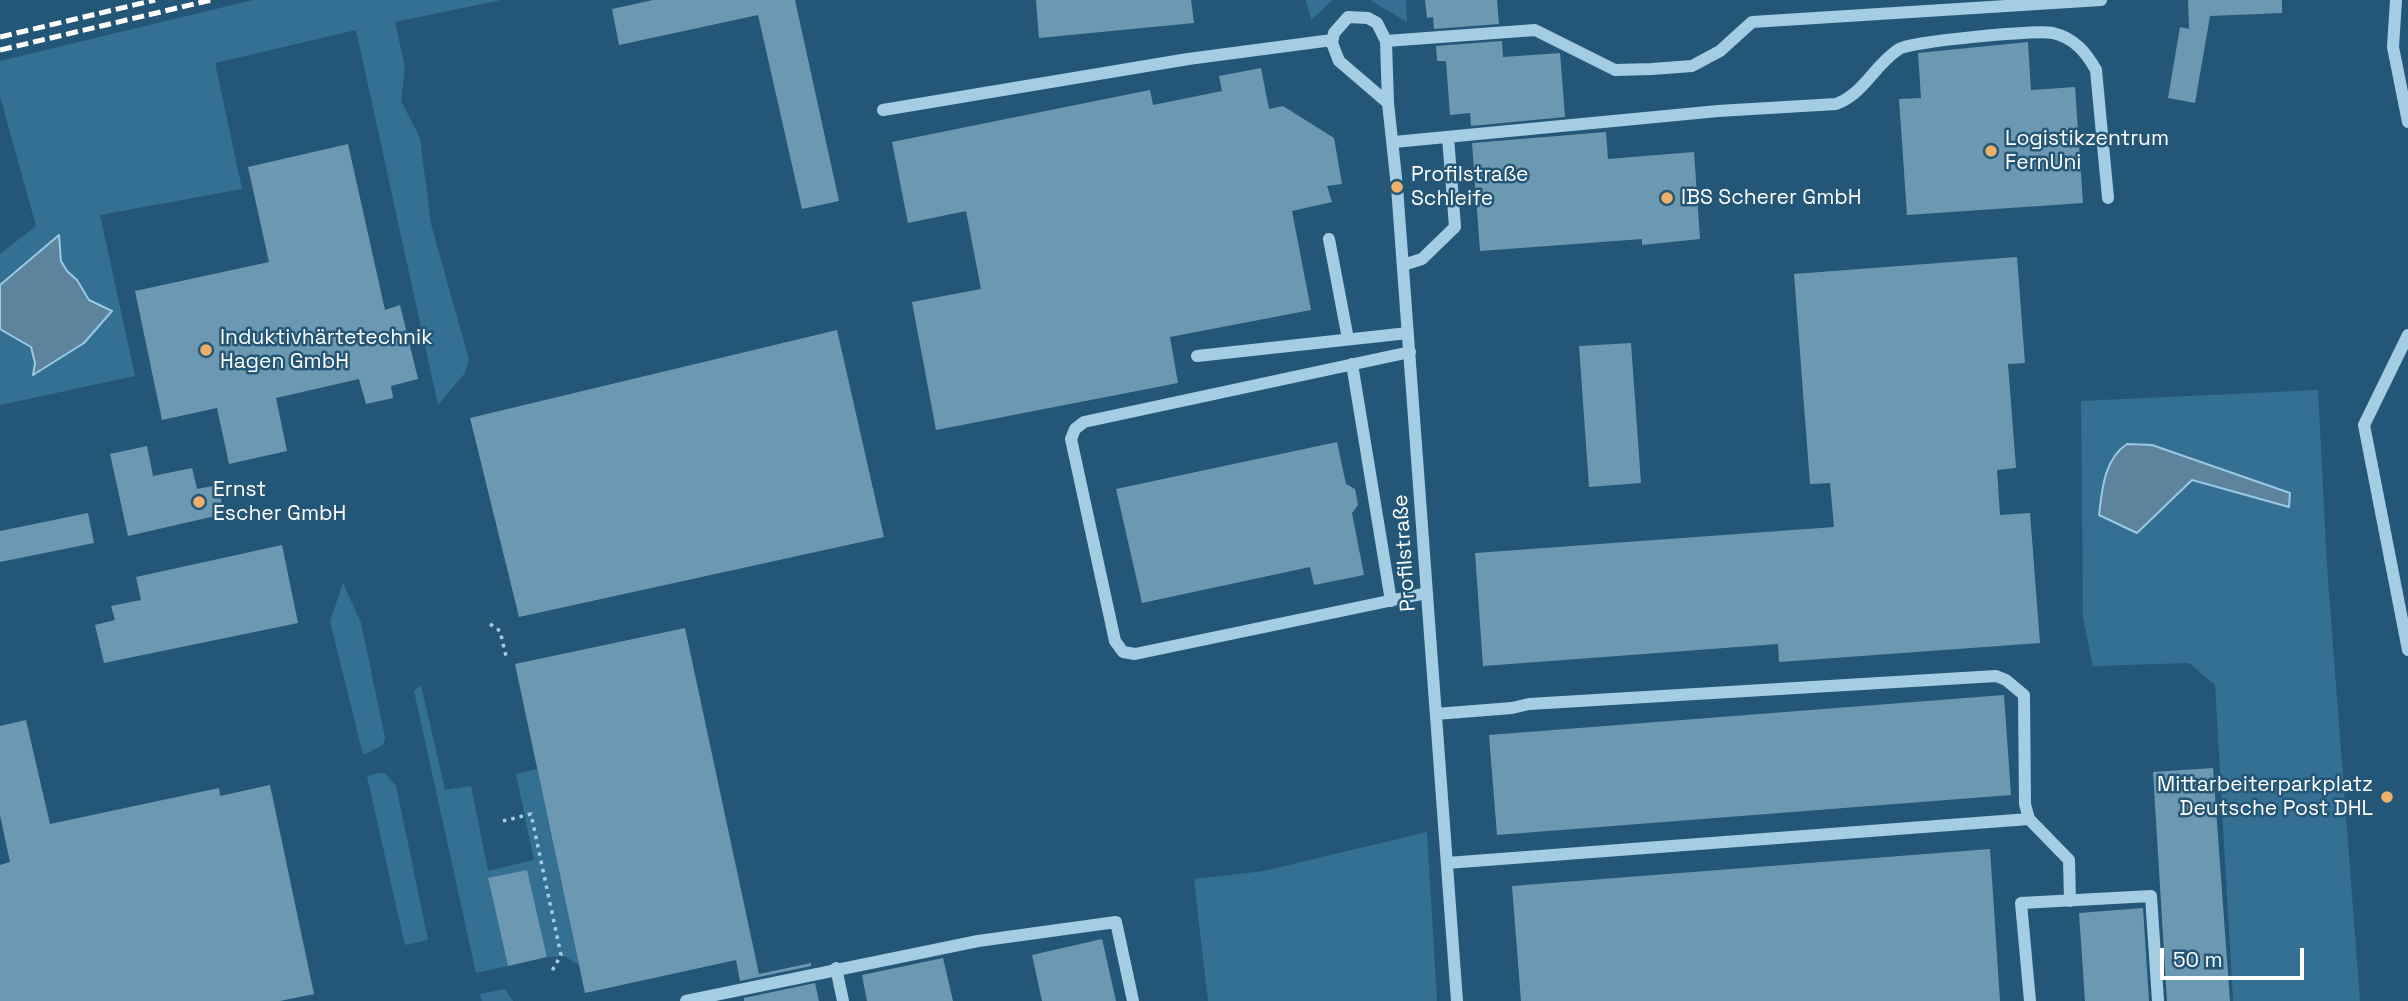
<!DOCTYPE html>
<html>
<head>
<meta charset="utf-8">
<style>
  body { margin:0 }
  #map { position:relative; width:2408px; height:1001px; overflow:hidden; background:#245777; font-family:"Space Grotesk",sans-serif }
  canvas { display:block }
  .scale { position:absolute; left:2160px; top:948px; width:144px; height:32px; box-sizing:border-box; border:4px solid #fff; border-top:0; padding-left:9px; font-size:21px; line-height:24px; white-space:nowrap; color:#fff; -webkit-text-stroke:5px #245777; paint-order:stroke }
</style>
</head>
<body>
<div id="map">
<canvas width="2408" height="1001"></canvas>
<div class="scale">50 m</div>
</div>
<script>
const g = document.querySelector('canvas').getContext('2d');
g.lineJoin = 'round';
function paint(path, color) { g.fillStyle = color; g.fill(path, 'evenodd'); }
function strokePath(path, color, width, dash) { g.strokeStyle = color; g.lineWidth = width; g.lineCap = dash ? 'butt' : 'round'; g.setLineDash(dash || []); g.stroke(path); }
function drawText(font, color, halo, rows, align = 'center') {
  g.font = font + ' "Space Grotesk",sans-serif'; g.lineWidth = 5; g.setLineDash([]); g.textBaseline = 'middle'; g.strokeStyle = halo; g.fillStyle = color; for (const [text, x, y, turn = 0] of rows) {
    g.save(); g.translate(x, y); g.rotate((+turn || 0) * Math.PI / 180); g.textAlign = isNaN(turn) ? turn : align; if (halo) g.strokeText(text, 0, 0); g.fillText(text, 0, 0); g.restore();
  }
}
paint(new Path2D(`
  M253,0H501L395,22L405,68L401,101L420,138L431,224L469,360L464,374L438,405L356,30L215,63L242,189L100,215L135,376L0,405V254L36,226L0,96V61Z
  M1306,0H1333L1311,20Z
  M1370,0H1406L1407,22Z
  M2318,390L2327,566L2360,1001H2233L2215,685L2189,663L2093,666L2083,618L2081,401Z
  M343,583L361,623L385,738L383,745L363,755L330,621Z
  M421,685L445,790L471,786L488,871L534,860L516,774L537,769L579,965L564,956L547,957L527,870L488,879L508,966L476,973L414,691Z
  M379,773L386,774L396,786L428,940L405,945L367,776Z
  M1427,832L1437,1001H1208L1194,879L1264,871Z
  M505,989L513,1001H482L480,994Z`), '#347093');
const water = new Path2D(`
  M59,235L61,261L67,271L77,280L89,300L112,311L84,343L33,375L35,363L31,347L0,329V285Z
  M2127,444L2152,445L2290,493L2289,507L2192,480L2137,533L2099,515C2102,490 2104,459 2127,444Z`);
paint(water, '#5e849d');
strokePath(water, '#99c9e4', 2);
paint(new Path2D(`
  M653,0H795L839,201L802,209L758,15L619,45L612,9Z
  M1036,0H1191L1194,23L1039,38Z
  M1425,0H1497L1499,24L1434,29L1433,17L1427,18Z
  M2188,0H2282V13L2210,16L2195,103L2168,98L2180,27L2189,29Z
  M1502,41L1503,57L1560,53L1565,117L1471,126L1470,113L1450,115L1446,61H1437L1436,46Z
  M2028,42L2031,90L2075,87L2083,203L1907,215L1899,99L1921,98L1918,53Z
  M1261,68L1269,109L1283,106L1334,138L1342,184L1327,186L1332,202L1292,211L1311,310L1170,337L1178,383L936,430L912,302L981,289L966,211L908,223L892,142L1150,90L1153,105L1222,91L1219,76Z
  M1606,132L1608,159L1694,152L1700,239L1642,245V239L1480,251L1472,143Z
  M348,144L385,310L400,305L418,379L391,386L393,398L366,404L359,379L276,398L287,451L229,464L217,408L162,420L135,291L269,262L248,167Z
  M2017,257L2025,363L2008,364L2016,468L1997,470L2000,515L2030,513L2040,643L1779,662L1778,644L1483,666L1475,553L1834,527L1830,483L1810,484L1794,274Z
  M837,330L884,537L519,617L470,418Z
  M1631,343L1641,483L1589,487L1579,346Z
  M1337,442L1346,484L1355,489L1358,505L1352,513L1364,575L1314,585L1310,567L1142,603L1116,489Z
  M147,446L153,476L192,468L197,489L218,485L224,514L128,536L110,454Z
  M88,513L94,543L0,562V531Z
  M282,545L298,623L104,663L95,625L115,620L111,606L141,600L136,577Z
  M685,628L759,974L811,963V966L740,981L736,960L585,993L515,664Z
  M2004,695L2011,795L1497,835L1489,735Z
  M26,720L50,824L219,788L220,796L270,785L314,994L280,1001H0V865L10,862L0,815V726Z
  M2213,768L2230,1001H2167L2153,772Z
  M1990,849L2000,1001H1521L1512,886Z
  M527,870L547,957L508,966L488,878Z
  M2143,908L2149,1001H2085L2079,913Z
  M1102,939L1116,1001H1042L1032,955Z
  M943,958L953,1001H867L862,975Z
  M815,983L819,1001H744V998Z`), '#6d98b2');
strokePath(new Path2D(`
  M490,624L500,631L506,656
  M503,821L531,814L561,955L552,971`), '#a4cce3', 3.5, [3.5, 5]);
strokePath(new Path2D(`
  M2396,0L2393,47L2408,122
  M1386,41L1535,30L1615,70L1652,69L1692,66L1720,51L1752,22L2101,0
  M1388,103L1339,61L1332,43L1334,33L1348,17L1368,18L1377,23L1386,41L1388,103L1397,187L1457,1001
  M883,110L1188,59L1332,40
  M1394,142L1718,111L1836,104C1865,93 1874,65 1899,49C1911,41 2037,30 2053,33C2074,38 2086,52 2096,70L2108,198
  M1329,239L1348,339
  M1403,265L1422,259L1455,227L1448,137
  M2408,335L2364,425L2408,650
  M1410,352L1084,422L1075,429L1071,439L1115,641L1123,652L1135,654L1427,593
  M1197,356L1408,333
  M1352,364L1391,601
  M1436,714L1512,708L1529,704L1996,676L2006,680L2024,695L2025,804L2029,819L2069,860L2070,901
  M1447,863L2029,819
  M836,968L843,1001
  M686,1001L978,941L1116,922L1133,1001
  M2030,1001L2021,903L2151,896L2158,1001`), '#a4cce3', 12);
strokePath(new Path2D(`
  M0,37L155,0
  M0,50L211,0`), '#fff', 5, [12, 5]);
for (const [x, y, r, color] of [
  [1991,151,7,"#eeb068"],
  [1397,187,7,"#eeb068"],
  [1667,198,7,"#eeb068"],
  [206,350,7,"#eeb068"],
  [199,502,7,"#eeb068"],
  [2387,797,7,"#eeb068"]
]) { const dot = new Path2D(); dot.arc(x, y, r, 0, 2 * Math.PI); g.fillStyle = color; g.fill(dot); strokePath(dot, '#245777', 2.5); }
drawText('21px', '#fff', '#245777', [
  ["Logistikzentrum",2005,139],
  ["FernUni",2005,163],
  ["Profilstraße",1411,175],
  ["Schleife",1411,199],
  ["IBS Scherer GmbH",1681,198],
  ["Induktivhärtetechnik",220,338],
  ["Hagen GmbH",220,362],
  ["Ernst",213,490],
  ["Escher GmbH",213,514],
  ["Mittarbeiterparkplatz",2373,785,"right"],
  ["Deutsche Post DHL",2373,809,"right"]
], 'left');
drawText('21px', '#fff', '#245777', [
  ["Profilstraße",1405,553,-94]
]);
</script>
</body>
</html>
